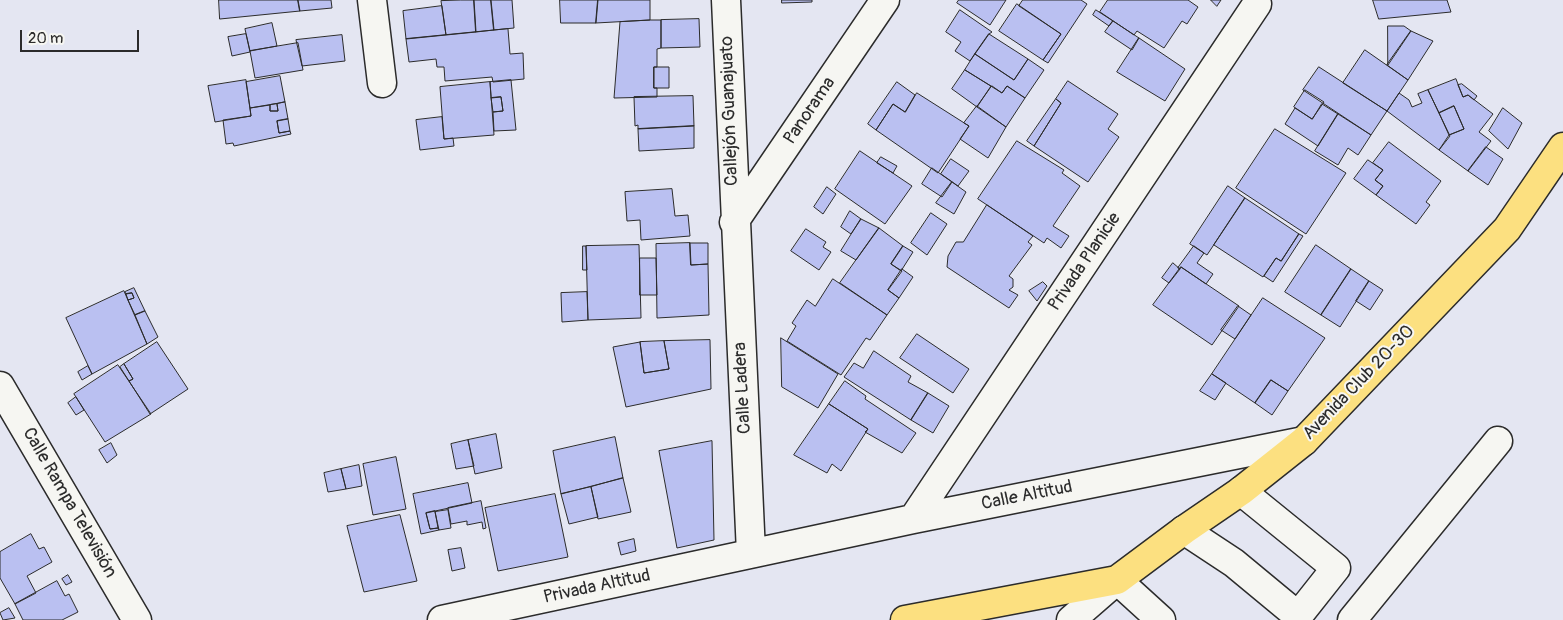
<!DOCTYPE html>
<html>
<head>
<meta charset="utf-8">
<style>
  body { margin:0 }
  #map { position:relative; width:1563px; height:620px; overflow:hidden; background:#e4e6f2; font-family:Pangolin,sans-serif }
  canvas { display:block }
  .scale { position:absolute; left:20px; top:30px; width:119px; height:22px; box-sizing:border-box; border:2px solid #2b2b2b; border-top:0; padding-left:6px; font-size:15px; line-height:18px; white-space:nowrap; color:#2b2b2b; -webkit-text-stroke:4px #f6f6f2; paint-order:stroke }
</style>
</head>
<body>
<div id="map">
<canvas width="1563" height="620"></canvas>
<div class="scale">20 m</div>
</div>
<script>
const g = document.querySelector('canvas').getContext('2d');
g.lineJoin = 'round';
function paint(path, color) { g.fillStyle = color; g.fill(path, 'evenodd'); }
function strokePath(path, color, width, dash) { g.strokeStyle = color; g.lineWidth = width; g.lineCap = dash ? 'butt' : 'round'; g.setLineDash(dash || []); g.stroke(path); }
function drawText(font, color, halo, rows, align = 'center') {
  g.font = font + ' Pangolin,sans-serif'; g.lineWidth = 4; g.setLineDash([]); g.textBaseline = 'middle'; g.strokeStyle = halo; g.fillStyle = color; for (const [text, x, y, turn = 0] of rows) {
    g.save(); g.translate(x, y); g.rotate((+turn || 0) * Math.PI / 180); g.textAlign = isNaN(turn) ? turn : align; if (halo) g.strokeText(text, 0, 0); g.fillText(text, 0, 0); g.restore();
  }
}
const building = new Path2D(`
  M219,0H298L300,11L220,19Z
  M298,0H331L332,8L300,11Z
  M461,0H474L476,32L446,35L441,1Z
  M474,0H491L494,30L476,32Z
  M491,0H512L514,28L494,30Z
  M560,0H598L596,23H561Z
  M598,0H650V20L596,23Z
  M782,0H812V2L782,3Z
  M959,0H1006L990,25L957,3Z
  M1023,0H1081L1087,4L1048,63L1043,60L1061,34L1019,6Z
  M1108,0H1188L1198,7L1187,24L1182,21L1164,48L1137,31L1134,35L1100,12Z
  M1211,0H1221L1217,6Z
  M1373,0H1447L1451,12L1379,19Z
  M1017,4L1061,34L1043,60L999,31Z
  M442,6L446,35L406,39L403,11Z
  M960,10L992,32L989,34L970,61L955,51L961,42L946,32Z
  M1096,10L1113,21L1109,26L1093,15Z
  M699,19L700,47L661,48V20Z
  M650,20H661V48L657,49V67H654V88H657V97L614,98L620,22Z
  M1113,21L1139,38L1132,50L1105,32Z
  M272,23L277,46L250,51L245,29Z
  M1388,26H1404L1411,31L1388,65Z
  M508,29L510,54L523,53L524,79L493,82L492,77L445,81L444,67H437L436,59L409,62L406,39Z
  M1411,31L1433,41L1408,80L1387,65Z
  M246,34L250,52L232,56L228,37Z
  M989,34L1028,59L1014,80L975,54Z
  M342,35L345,61L302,66L296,40Z
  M1139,38L1185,69L1165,101L1117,72Z
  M298,43L303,70L255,78L250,51Z
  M1365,50L1408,80L1387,111L1343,83Z
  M975,54L1014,80L1028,59L1044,70L1025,98L1007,86L1002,93L965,70Z
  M654,67H669V88H654Z
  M1319,67L1387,111L1371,135L1303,90Z
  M965,70L991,86L977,107L952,89Z
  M280,76L285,102L250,108L246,82Z
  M1456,79L1463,97L1468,95L1493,114L1479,132L1491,141L1468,171L1439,150L1449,135L1464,129L1454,106L1439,113L1428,90Z
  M246,80L251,116L215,122L208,86Z
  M511,80L516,130L494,131L493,112L503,111L501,97L491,98L490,82Z
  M1068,81L1118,114L1108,129L1119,137L1088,182L1034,146L1061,103L1056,99Z
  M490,82L494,135L444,139L440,87Z
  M897,82L915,95L905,112L893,104L876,130L868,124Z
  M1462,84L1477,96L1474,100L1468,95L1463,97L1458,85Z
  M992,86L1002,93L1007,86L1025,98L1006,127L977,107Z
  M1305,90L1324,102L1312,119L1294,107Z
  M1428,90L1450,136L1439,150L1387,111L1399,93L1409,100L1412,107L1422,103L1418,94Z
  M917,93L969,126L938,173L876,130L893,104L905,112Z
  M693,96L694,126L638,129V125L635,126L634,97Z
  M501,97L503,111L493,112L491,98Z
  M1056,99L1061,103L1034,146L1027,141Z
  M285,102L288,119L277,121L279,133L290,131L291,134L234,146L233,143L226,144L223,120L251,116L250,108L270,105V111H278L277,104Z
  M277,104L278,111H270V105Z
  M1322,104L1338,114L1318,146L1285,124L1295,108L1312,119Z
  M977,106L1006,127L988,158L960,139L969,126L964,123Z
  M1454,106L1464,129L1449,135L1439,113Z
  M1503,108L1522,123L1508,149L1489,131Z
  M1338,114L1371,135L1358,155L1348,148L1338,165L1315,151Z
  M442,117L444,139L453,138L454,146L420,150L416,120Z
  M288,119L290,131L279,133L277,121Z
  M694,126V148L639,151L638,129Z
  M1275,129L1346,173L1306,234L1236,188Z
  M1017,141L1064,170L1062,173L1080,186L1053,226L1069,236L1061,248L1047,238L1044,243L978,199Z
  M1389,142L1441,181L1426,202L1430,205L1416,224L1376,195L1383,186L1375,180L1383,170L1373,163Z
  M1486,147L1503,159L1488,185L1468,171Z
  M860,151L912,186L885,224L835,189Z
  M881,157L897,166L893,173L877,163Z
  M951,159L969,171L958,186L941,174Z
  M1368,160L1383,170L1375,180L1383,186L1376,195L1354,179Z
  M932,168L952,182L942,197L922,184Z
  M952,182L966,192L954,214L936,203Z
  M1228,186L1245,198L1207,255L1190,244Z
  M827,187L836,194L823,214L814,207Z
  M672,189L675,216L688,215L690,236L641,240L640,220L627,221L625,192Z
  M1245,198L1299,234L1281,261L1276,258L1263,277L1214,245Z
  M987,205L1033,236L1028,242L1032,245L1009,276L1013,279V287L1009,290L1018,295L1009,308L947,267L948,256L956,242H963Z
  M850,211L861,219L851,234L841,227Z
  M931,213L947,224L927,255L911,243Z
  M861,219L879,228L856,260L841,251Z
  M879,228L903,246L891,264L902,271L888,290L899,298L887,315L840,283Z
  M806,229L826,242L823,247L831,252L819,270L791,251Z
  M1299,234L1303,236L1273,282L1264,276L1276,258L1281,261Z
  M690,243H708V264L691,265Z
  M690,243L691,265L708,264L709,315L657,318L656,244Z
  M639,245L641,318L588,320L586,246Z
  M1316,245L1351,269L1321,315L1285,292Z
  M583,246H586L587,270H583Z
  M903,246L913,252L901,271L891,264Z
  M1194,246L1204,253L1197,263L1213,274L1206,284L1181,267L1180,269L1178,268Z
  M640,258H656L657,295H640Z
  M1173,263L1180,269L1169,283L1162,278Z
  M1181,267L1239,306L1212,345L1153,305Z
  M902,269L913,277L899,298L888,290Z
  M1351,269L1369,281L1340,327L1321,315Z
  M833,279L887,315L870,340L866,338L841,375L787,341L796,326L792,323L807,300L815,306Z
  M1369,281L1383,290L1370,310L1356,301Z
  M1043,282L1047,286L1037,301L1029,291Z
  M134,288L145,311L135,315L128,300L134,298L132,293L126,294L125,292Z
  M124,291L147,344L92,374L66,318Z
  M587,292L588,320L562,322L561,293Z
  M132,293L134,298L128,300L126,294Z
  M1263,298L1325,338L1288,391L1271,380L1255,403L1212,374Z
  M1238,306L1251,315L1235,339L1221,330Z
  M145,311L158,337L147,344L135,315Z
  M917,334L969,369L953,393L900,358Z
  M781,338L838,374L818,408L782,387Z
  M710,340L711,389L626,407L613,347L640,342L644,373L669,369L664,341Z
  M664,341L669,369L644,373L640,342Z
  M157,342L188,389L150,414L129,381L133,379L124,364Z
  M874,351L911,376L908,382L928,393L911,420L844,377L854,363L863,368Z
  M124,364L133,379L129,381L120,367Z
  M118,365L151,414L105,442L74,394Z
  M88,366L92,374L82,380L78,372Z
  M1212,374L1226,383L1215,400L1200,391Z
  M1271,380L1288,391L1272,415L1255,403Z
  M845,381L866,396L865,399L916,433L902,453L865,432L868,429L829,404Z
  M928,393L949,406L933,433L911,420Z
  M76,397L84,410L76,415L68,403Z
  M829,404L868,429L841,471L832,464L827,473L794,455Z
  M496,434L502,468L475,474L468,440Z
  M615,437L623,478L561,494L553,451Z
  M468,440L474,466L456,469L451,444Z
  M712,441L714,540L677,548L659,451Z
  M111,443L117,455L107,463L99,450Z
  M396,457L406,509L373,515L363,464Z
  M359,465L362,486L346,489L341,469Z
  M341,469L346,489L328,492L324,473Z
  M623,478L631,512L598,519L591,487Z
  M468,483L472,503L426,513L430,529L438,528L439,530L421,534L413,494Z
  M591,487L598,517L569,524L561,494Z
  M555,494L568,557L498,571L485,508Z
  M481,501L486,528L483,529L482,522L467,525V521L451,524L448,508Z
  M448,510L451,528L439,530L435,512Z
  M435,511L438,528L430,529L426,513Z
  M400,515L417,581L364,592L347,526Z
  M31,534L39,549L44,547L52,562L27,576L36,593L15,604L0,578V552Z
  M634,539L636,551L621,555L618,543Z
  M461,548L465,568L452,571L448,550Z
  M68,575L72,582L66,585L62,579Z
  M57,581L65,596L69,594L78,612L62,620H23L15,604Z
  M9,608L15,618L3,620L0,613Z`);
paint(building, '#bac0f1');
strokePath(building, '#2b2b2b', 1);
const minor = new Path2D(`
  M372,0L382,83
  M726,0L751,553
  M734,222L885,0
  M0,386L137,620
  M913,519L1257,4
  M1184,530L1234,563L1298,616L1336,568L1241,491
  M442,620L913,519L1304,441
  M1071,620L1117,580L1161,620
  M1352,620L1498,441`);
const major = new Path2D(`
  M905,620L1117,580L1184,530L1241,491L1304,441L1507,229L1563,147`);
strokePath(minor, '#2b2b2b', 31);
strokePath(major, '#2b2b2b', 31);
strokePath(minor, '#f6f6f2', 28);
strokePath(major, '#fce080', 28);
drawText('18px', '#2b2b2b', '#f6f6f2', [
  ["Callejón Guanajuato",730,111,-92],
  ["Panorama",810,111,-56],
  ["Privada Planicie",1085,262,-56],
  ["Avenida Club 20-30",1359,383,-46],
  ["Calle Ladera",743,388,-93],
  ["Calle Altitud",1027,496,-11],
  ["Calle Rampa Televisión",69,503,60],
  ["Privada Altitud",597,587,-12]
]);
</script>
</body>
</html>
